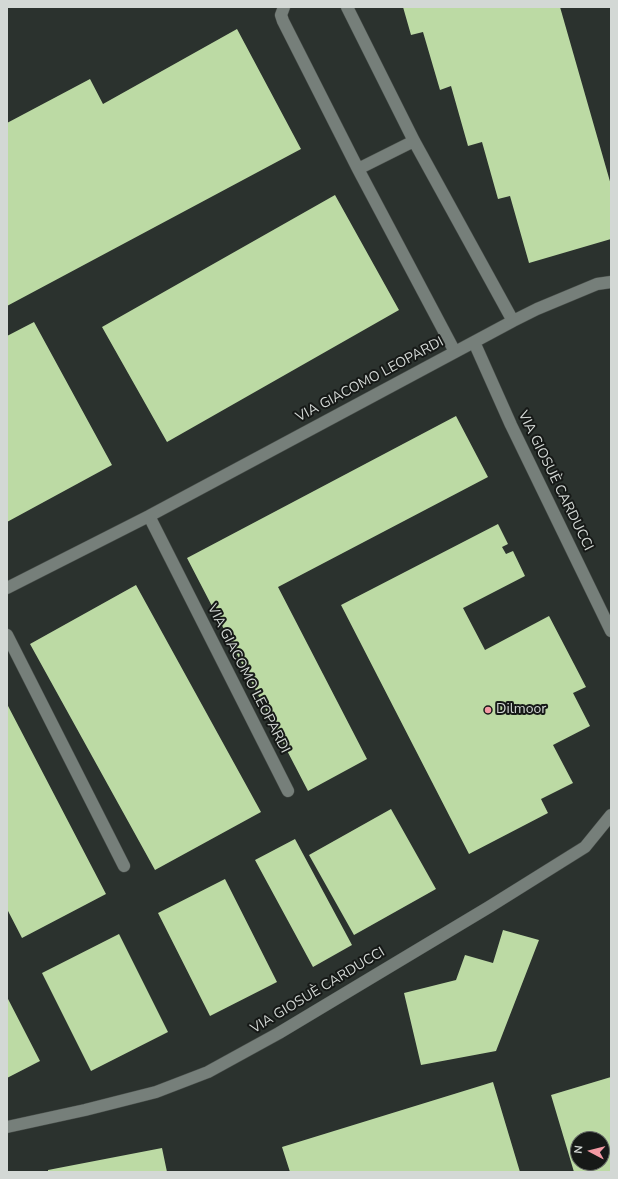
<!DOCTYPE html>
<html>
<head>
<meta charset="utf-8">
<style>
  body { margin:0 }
  #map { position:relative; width:618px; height:1179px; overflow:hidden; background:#2b322e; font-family:"Nunito Sans",sans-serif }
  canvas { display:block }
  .frame { position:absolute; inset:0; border:8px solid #d3d8d5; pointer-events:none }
  .north { position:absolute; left:570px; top:1131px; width:40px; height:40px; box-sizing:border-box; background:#161917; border:1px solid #626563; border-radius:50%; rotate:277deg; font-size:11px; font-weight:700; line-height:16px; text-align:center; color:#d3d8d5 }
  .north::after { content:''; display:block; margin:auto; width:14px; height:18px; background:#f49aa4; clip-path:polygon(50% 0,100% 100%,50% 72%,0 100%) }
</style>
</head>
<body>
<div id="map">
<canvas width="618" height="1179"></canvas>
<div class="frame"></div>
<div class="north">N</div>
</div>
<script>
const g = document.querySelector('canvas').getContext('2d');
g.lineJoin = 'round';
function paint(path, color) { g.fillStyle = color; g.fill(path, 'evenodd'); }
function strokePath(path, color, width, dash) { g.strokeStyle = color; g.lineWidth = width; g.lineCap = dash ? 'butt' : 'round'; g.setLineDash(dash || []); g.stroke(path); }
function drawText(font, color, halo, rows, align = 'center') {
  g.font = font + ' "Nunito Sans",sans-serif'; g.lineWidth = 4; g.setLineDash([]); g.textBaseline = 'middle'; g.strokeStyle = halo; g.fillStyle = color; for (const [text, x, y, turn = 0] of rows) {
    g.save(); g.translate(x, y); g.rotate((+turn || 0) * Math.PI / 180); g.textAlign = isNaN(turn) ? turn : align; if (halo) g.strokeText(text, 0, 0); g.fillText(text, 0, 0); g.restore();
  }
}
paint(new Path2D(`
  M403,7H560L611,185V239L529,263L510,196L498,199L482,142L468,146L451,86L440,90L423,32L411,35Z
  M237,29L301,149L7,306V123L90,79L103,104Z
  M335,195L399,310L167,442L102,327Z
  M34,322L112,465L7,522V336Z
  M456,416L488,477L278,587L367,759L308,791L187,558Z
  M498,524L508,544L502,547L506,554L513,551L525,576L463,608L485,650L549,616L586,687L573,693L590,726L553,745L573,783L541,799L548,813L469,854L341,605Z
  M136,585L261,812L155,870L30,644Z
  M7,704L106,894L22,938L7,909Z
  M391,809L436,889L354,935L309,855Z
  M295,839L352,945L313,967L255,860Z
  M225,879L277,982L210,1016L158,913Z
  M503,930L539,940L496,1051L421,1065L404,993L456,980L465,955L493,963Z
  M119,934L168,1032L91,1071L42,973Z
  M7,997L40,1061L7,1078Z
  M611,1077V1172H574L551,1095ZM578,1139H602V1163H578Z
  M493,1082L520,1172H290L282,1147Z
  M162,1148L167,1172H48V1170Z`), '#bcdaa4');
const minor = new Path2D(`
  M284,7L281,15L283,21L358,169L455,352
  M347,7L414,141L513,321
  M358,169L414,141
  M474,342L511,425L611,631
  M149,516L288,791
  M7,588L149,516L513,321L537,309L597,284L611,282
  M7,635L124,866
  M7,1127L85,1110L156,1092L208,1072L279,1033L489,907L585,847L611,815`);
strokePath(minor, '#494f4b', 13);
strokePath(minor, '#767f7a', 12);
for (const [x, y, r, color] of [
  [488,710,4,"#f49aa4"]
]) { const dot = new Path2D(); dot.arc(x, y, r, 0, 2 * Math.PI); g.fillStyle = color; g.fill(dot); strokePath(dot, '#161917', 1.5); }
drawText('14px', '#d3d8d5', '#161917', [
  ["VIA GIACOMO LEOPARDI",370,380,-28],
  ["VIA GIOSUÈ CARDUCCI",555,481,64],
  ["VIA GIACOMO LEOPARDI",248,679,63],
  ["VIA GIOSUÈ CARDUCCI",318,991,-31]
]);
drawText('14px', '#d3d8d5', '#161917', [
  ["Dilmoor",496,710]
], 'left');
</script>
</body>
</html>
